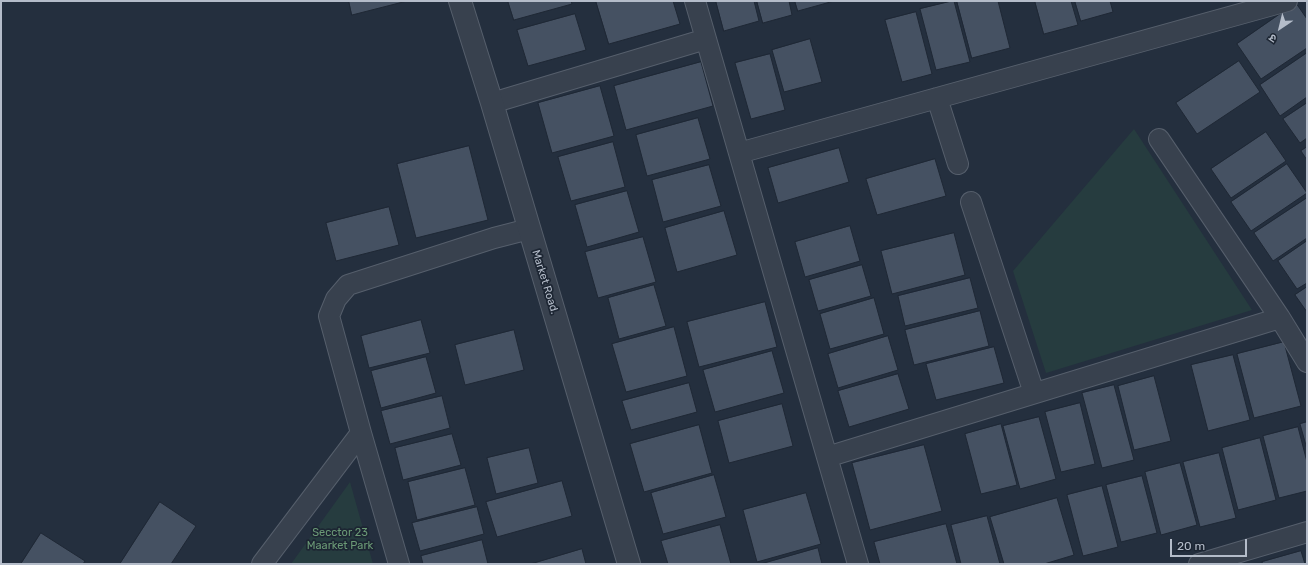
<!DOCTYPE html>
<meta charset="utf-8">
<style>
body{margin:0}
#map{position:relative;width:1308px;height:565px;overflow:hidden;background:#242f3e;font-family:Rubik,"Noto Sans Devanagari",sans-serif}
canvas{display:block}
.frame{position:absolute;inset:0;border:2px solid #b4bcc9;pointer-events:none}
.north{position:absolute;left:1260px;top:8px;width:40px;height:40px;-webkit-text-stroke:3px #1d2633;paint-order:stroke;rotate:215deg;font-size:11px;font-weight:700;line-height:16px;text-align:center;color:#b4bcc9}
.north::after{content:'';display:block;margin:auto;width:14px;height:18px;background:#b4bcc9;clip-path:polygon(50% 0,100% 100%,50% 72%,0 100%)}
.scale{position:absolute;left:1170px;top:539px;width:77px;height:18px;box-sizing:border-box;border:2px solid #b4bcc9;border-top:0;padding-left:5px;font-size:12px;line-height:14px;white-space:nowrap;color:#b4bcc9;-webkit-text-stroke:3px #1d2633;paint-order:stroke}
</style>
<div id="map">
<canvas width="1308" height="565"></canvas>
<div class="frame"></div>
<div class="north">उ</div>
<div class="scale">20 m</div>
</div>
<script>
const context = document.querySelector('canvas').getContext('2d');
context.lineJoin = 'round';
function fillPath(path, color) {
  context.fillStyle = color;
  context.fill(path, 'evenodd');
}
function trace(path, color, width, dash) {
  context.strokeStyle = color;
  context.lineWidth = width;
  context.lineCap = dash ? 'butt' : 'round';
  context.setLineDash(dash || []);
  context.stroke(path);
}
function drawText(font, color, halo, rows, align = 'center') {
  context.font = font + ' Rubik,sans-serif';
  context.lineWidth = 3.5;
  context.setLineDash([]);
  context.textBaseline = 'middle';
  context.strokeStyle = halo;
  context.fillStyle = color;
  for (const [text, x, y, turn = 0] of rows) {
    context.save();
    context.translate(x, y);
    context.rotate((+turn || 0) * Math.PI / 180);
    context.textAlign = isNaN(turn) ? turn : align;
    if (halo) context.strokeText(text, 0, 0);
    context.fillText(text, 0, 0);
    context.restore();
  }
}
const green = new Path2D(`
 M1134 129 1252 310 1046 373 1013 271Z
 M350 482 373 564H291Z`);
const building = new Path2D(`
 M349 1H407L352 15Z
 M508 1H571L572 4 514 20Z
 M596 1H673L680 24 609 44Z
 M716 1H754L759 21 724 31Z
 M757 1H789L792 15 763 23Z
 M795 1H834L798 11Z
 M952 1H954L970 62 936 70 920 9Z
 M957 1H998L1010 48 972 58Z
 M1035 1H1071L1078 25 1044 34Z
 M1075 1H1110L1113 12 1081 21Z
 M1296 3 1307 19V48L1261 79 1237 44Z
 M916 12 932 74 902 82 885 20Z
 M575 14 586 50 528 66 517 30Z
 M810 39 822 82 784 92 772 50Z
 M1307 53V97L1280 116 1260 85Z
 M770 54 785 110 751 119 735 63Z
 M1239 61 1260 92 1197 134 1176 103Z
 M701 62 713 106 626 130 614 86Z
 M600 86 614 136 552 153 538 103Z
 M1307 103V138L1300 143 1283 119Z
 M698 118 710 159 647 176 636 135Z
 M1266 132 1286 161 1231 198 1211 169Z
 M613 142 625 187 571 201 558 157Z
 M469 146 488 220 416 238 397 164Z
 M1307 147V160L1301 151Z
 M839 148 849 182 778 203 768 168Z
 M935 159 946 196 877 215 866 179Z
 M1287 164 1307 193 1251 231 1231 202Z
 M709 165 721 206 663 222 652 180Z
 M627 191 639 232 587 247 575 205Z
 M1307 198V238L1273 261 1254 233Z
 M389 207 399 245 336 261 326 223Z
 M724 211 737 255 677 272 665 228Z
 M850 226 860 261 805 277 795 242Z
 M954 233 965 275 892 294 881 251Z
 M643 237 656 282 598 298 585 252Z
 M1307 241V283L1297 289 1278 261Z
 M862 265 871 296 818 311 809 280Z
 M970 278 978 308 905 326 898 296Z
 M654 285 666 326 619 339 608 298Z
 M1307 287V312L1295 295Z
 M874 298 884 334 830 349 820 314Z
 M765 302 777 347 699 367 687 322Z
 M980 311 989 346 914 365 905 330Z
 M421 320 430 353 369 368 361 336Z
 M674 327 687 376 626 392 612 344Z
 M514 330 524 370 465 385 455 345Z
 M888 336 898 370 838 388 828 354Z
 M1284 342 1301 406 1254 418 1237 354Z
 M994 347 1004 383 936 400 926 364Z
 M772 351 784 393 715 412 703 370Z
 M1233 355 1250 420 1208 431 1191 365Z
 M426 357 436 393 381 408 371 371Z
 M898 374 909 409 849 427 838 391Z
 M1154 376 1171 441 1134 450 1118 386Z
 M689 383 697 412 631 430 622 401Z
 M1114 385 1134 460 1102 468 1082 393Z
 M442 396 450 428 390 444 381 411Z
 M1080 403 1095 464 1061 472 1045 412Z
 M782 404 793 446 729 463 718 421Z
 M1039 417 1056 479 1020 489 1003 426Z
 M1307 422V449L1300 424Z
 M1001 424 1017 485 981 494 965 434Z
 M699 425 712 473 644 492 630 444Z
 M1298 427 1307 462V491L1279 498 1263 436Z
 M452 434 461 465 403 480 395 448Z
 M1260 438 1276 500 1238 510 1222 448Z
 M924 445 942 511 870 530 852 463Z
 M529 448 538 483 496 494 487 458Z
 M1219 453 1236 518 1200 527 1183 462Z
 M1180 463 1197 525 1161 535 1145 472Z
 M465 468 475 505 417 520 408 482Z
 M714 475 726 517 663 534 651 493Z
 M1142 476 1157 533 1121 542 1106 485Z
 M562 481 572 516 497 537 486 502Z
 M1102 486 1118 547 1083 556 1067 495Z
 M806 493 821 544 757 562 743 510Z
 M1057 498 1074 555 1044 564H1004L990 517Z
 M160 502 196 526 171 564H120Z
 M477 507 484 534 420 551 412 523Z
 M987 516 1000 564H961L951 525Z
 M946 524 957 564H880L874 542Z
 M720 525 731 564H668L661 541Z
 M41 533 85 561 83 564H21Z
 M482 540 488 564H423L421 556Z
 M818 548 822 564H761Z
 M582 549 586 564H531Z
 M1301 551 1305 564H1263L1262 562Z`);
const minor = new Path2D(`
 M695 1 858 564
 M937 98 958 164
 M492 103 706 39
 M1159 139 1280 318 1307 362
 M739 153 1287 1
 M971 202 1034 393
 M827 457 1280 318
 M262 564 361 433
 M399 564 361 433 329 316 336 299 348 285 494 238 529 229
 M1199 564 1307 532`);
const tertiary = new Path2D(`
 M460 1 492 103 629 564`);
const streetNames = [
 ["Market Road.",545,282,73]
];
const parkNames = [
 ["Secctor 23",340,533],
 ["Maarket Park",340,546]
];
fillPath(green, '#263c3f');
fillPath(building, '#455162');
trace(building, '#1f2835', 1);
trace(minor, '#565f6c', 22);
trace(tertiary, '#565f6c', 24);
trace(minor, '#38414e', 20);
trace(tertiary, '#38414e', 22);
drawText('11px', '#b4bcc9', '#1d2633', streetNames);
drawText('11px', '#6b9a76', '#1d2633', parkNames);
</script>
